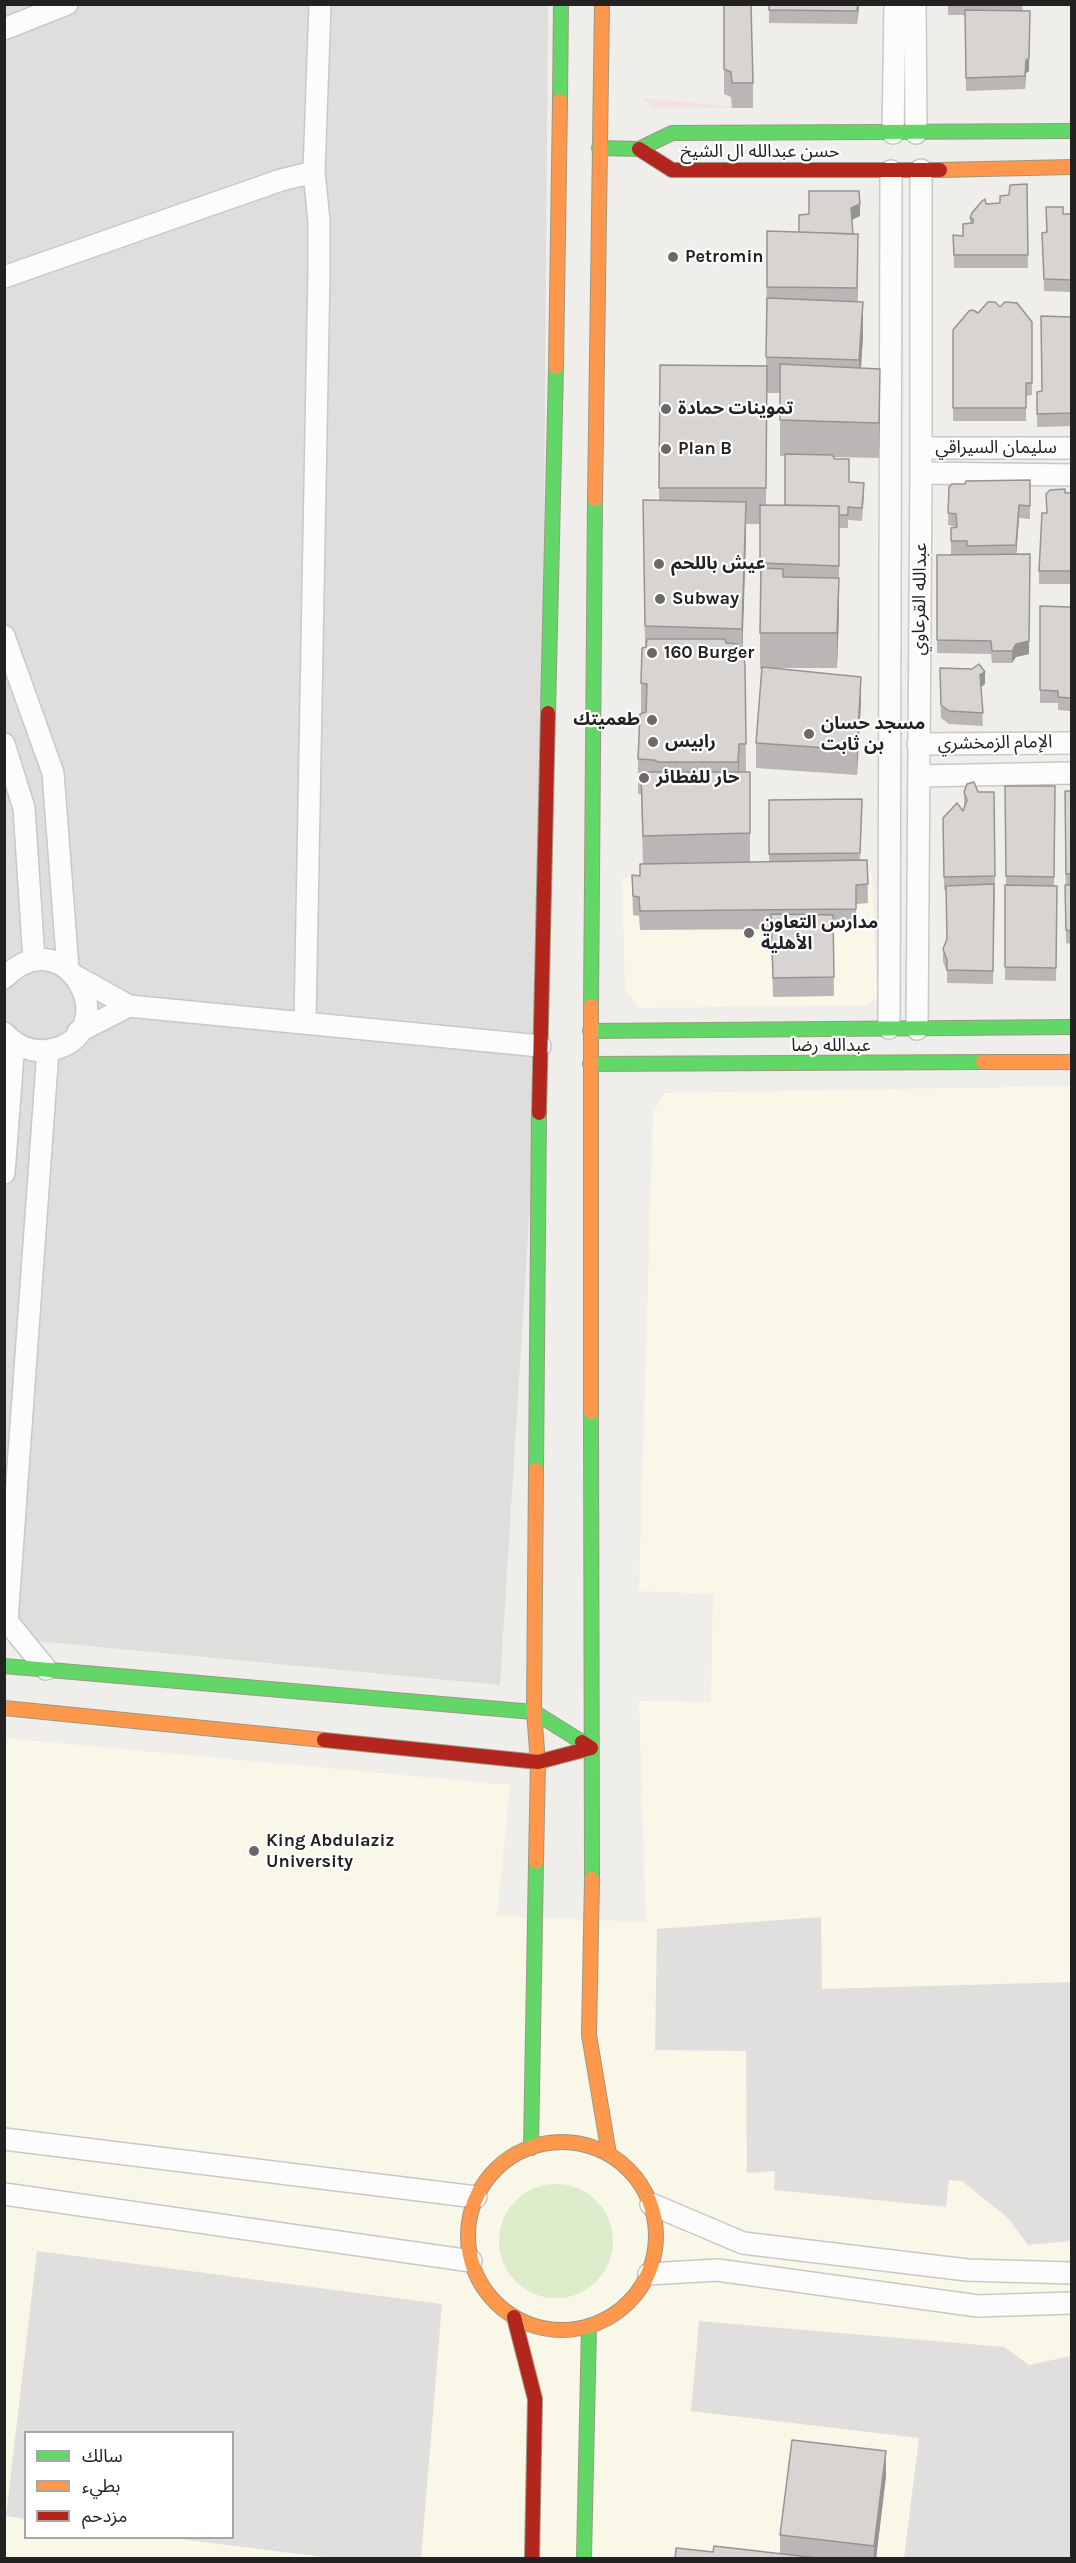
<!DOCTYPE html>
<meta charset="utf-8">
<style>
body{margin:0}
#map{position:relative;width:1076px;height:2563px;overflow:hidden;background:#f0eeeb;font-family:Karla,"Noto Sans Arabic",sans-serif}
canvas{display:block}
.frame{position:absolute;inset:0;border:6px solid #222;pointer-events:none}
.legend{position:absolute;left:24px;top:2431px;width:210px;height:108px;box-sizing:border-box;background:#fff;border:2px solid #a7a7a7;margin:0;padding:8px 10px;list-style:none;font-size:18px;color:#222}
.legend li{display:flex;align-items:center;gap:12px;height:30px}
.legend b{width:30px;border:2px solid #a7a7a7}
</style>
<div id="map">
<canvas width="1076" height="2563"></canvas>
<div class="frame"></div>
<ul class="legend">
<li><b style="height:8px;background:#63d668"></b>سالك</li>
<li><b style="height:8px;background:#ff974d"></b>بطيء</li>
<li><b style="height:8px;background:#b3261e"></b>مزدحم</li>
</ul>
</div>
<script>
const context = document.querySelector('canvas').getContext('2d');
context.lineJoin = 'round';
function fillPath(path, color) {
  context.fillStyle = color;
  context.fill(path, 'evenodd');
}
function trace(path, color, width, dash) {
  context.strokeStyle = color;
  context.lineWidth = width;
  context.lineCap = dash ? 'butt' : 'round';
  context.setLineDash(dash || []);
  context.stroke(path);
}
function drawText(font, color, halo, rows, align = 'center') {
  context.font = font + ' Karla,"Noto Sans Arabic",sans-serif';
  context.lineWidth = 4.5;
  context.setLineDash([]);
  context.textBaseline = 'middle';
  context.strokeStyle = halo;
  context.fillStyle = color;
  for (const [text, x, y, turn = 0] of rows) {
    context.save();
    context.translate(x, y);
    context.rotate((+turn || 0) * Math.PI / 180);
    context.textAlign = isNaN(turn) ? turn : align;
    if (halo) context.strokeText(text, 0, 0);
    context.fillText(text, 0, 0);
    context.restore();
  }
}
const residential = new Path2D(`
 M4 5H548L540 1046 500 1685 5 1638Z`);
const commercial = new Path2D(`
 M642 98 753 108H652Z`);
const education = new Path2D(`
 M872 874 877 997 866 1005 640 1008 625 989 622 878Z
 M1071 1086V2558H5L4 1738 510 1785 497 1916 646 1922 639 1701 711 1702 713 1594 639 1591 653 1112 665 1093ZM26 2432H232V2538H26Z`);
const grass = new Path2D(`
 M499 2241a57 57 0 1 1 114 0a57 57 0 1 1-114 0Z`);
const parking = new Path2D(`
 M821 1917 822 1989 1071 1982V2241L1028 2245 1008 2218 962 2181 949 2180 946 2207 774 2190 775 2171 747 2173 746 2051 655 2050 657 1929Z
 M37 2251 442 2304 421 2558H332L171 2538H232V2432H26L25 2519 6 2516Z
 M699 2321 1004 2347 1029 2365 1071 2356V2558H904L919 2438 691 2411Z`);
const street = new Path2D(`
 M915 4 916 133
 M4 29 67 4
 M893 133 895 4
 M314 172 320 4
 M4 277 281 180 314 172 319 221V270L305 1023
 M921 448H1072
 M921 473 1072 475
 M4 636 53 773 68 969
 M4 744 24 808 34 960
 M918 744 1072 743
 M919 776 1072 773
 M77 977 129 1006 540 1046
 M4 978C67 914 128 1035 50 1050 32 1053 16 1046 4 1033
 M889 1028 891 171
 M917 1029 921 473V170
 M78 1032 129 1006
 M4 1173 14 1042
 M7 1621 46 1669
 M4 1625 7 1621 48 1050
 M4 2139 476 2197
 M4 2194 471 2261
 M651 2204 743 2243 967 2270 1072 2273
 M649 2274 717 2270 978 2306 1072 2303`);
const fast = new Path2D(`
 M560 101 561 4
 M599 148 639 149 672 133 1072 131
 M548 713 556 367
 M591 1006 595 499
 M590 1031 1072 1027
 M590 1064 983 1062
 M591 1412 592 1879
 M536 1470 539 1113
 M4 1666 534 1712 582 1742
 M531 2148 536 1862
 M584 2558 589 2326`);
const slow = new Path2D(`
 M940 170 1072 167
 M556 367 560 101
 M595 499 602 4
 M591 1006V1412
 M983 1062H1072
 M536 1470 534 1712 538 1762 536 1862
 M4 1708 324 1740
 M592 1879 589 2035 609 2154
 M468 2236a94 94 0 1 1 188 0a94 94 0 1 1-188 0Z`);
const jam = new Path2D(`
 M639 149 672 170H940
 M539 1113 548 713
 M324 1740 538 1762 591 1748 582 1742
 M514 2317 535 2399 532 2558`);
const wall = new Path2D(`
 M724 4 753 83V108H732L731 97 724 94Z
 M769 4H859L857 24 769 23Z
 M948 4H1022L1029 71 1026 73 1025 89 966 91 965 15H948Z
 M1027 184 1028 268H954L953 235 963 236 970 223V218L986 204 1000 203Z
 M1046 207 1063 214H1071V292L1044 291 1042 233 1047 232Z
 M860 216 852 220 853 234H858V302L863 338 861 368 880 404 879 458 834 457 849 482 864 496 862 521 848 520V528H839V614L837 668H779L861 701 857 775 756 768V743L762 669H760V524H746L742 652 745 666 746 772H750V862H769V800L862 812 860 860H867L868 903 856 904V928H833L834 996 773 997 771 929 640 930 639 916 633 915 632 875 640 876 643 864 641 794H638V759L641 714V683L645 647 643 500H659L660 365 766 366 767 231 799 232ZM767 393H780V456H785V505H766Z
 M1000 307 1032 322V395L1026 396V421H953V330L978 313Z
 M1071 317V426L1037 427V392L1042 391Z
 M1030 480V519L1019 518 1016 554 1029 654 1016 657 1012 663H992L991 654 937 653V555H967V554H951V528L956 527 948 525 949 487 965 484Z
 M1065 493H1071V584H1039V571L1047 513Z
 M1040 606 1071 607V711L1058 710V703H1040Z
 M940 668 985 684 981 687 983 726 949 724 941 718Z
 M1005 786H1055L1054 886H1057L1056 981 1005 980V885H1006Z
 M1065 791H1071V944L1066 943Z
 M964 792H994L995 889 993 984 947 983V972L943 962V949L947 939 946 890H944L943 818 963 811 964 807Z
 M886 2476 876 2559H675L713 2552 780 2553V2535Z`);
const shadedWall = new Path2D(`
 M858 4H859V8L857 24Z
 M1030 11 1029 71 1026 73 1025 89V76Z
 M860 204V216L851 220V208Z
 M863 302V338L859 395V360Z
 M880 369V404L879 458V423Z
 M746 502V538L742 665V629Z
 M1019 505V518L1016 558V545Z
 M839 506V614L837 668V633L839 579Z
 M1030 554 1029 654 1016 657 1012 663V651Z
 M985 672V684L980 688V675Z
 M861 677V701L857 775V750Z
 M739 744V779L738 797V762Z
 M886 2451V2476L876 2559H874V2546Z`);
const building = new Path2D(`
 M724 4H751L753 83H732L731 72 724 69Z
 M769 4H858L857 11 769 10Z
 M965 10 1030 11 1029 58 1026 60 1025 76 966 78Z
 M1027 184 1028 255H954L953 235 963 236V224L973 223V219L970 218 972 213 982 201 985 199 986 204 1000 203V196L1009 195 1010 185Z
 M809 191H859L860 204 851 208 853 234 799 232V215L809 214Z
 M1046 207H1063V214H1071V280L1044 279 1042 233 1047 232Z
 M767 231 858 234 857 288 767 287Z
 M767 298 863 302 859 360 766 357Z
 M988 302H995L1000 307 1005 302 1017 303 1032 322V383H1026V408H953V330L969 311 973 310 978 313Z
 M1041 316 1071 317V413L1037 414V392L1042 391Z
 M780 364 880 369 879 423 780 420Z
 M660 365 767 366 766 488H659Z
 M785 454 832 455 835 459H849V482L864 483 862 508 848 507V515H839V506L785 505Z
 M1030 480V506L1019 505 1016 545 967 546V541H951V528L957 527 956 514 948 513 949 487 952 484H965L966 481Z
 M1065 489V493H1071V571H1039L1042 513H1047L1046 494 1050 490Z
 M643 500 746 502 742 629 645 626Z
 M760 505 839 506V566L760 563Z
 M1030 554 1029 641 1016 644 1012 651H992L991 641 937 640V555Z
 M761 568 783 569V577L839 578 837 633H760Z
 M1040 606 1071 607V698L1058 697V691L1040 690Z
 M647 639H725L726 643 737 644 738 652H743L745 666 746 744H739L738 762H658L654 760 638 759 640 714 646 712 647 684 641 683 642 648 646 647Z
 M979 664 985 672 980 675 983 713 949 711 941 705 940 668 972 669Z
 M762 667 861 677 857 750 756 743Z
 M641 772H750V833L643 836Z
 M974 782 978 792H994L995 876 944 877 943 818 957 803 963 811 967 800 964 792 967 784Z
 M1005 786H1055L1054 877 1006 876Z
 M1065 791H1071V874H1066Z
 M862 799 860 853 769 854V800Z
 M867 860 868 884 856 885V909L640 911 639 897 633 896 632 875 640 876V864Z
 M994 884 993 971 947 970V960L943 949 947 939 946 886Z
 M1005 885 1057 886 1056 968 1005 967Z
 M1065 885H1071V931L1066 930Z
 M771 914 833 915 834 977 773 978Z
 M792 2440 886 2451 874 2546 780 2535Z
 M714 2546 826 2559H675L676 2548 713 2552Z`);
const markers = [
 [673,257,6,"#6a6968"],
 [666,409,6,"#6a6968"],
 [666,449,6,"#6a6968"],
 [659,564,6,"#6a6968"],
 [660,599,6,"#6a6968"],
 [652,653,6,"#6a6968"],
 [652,720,6,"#6a6968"],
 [809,734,6,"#6a6968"],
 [653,742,6,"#6a6968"],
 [644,778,6,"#6a6968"],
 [749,933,6,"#6a6968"],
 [254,1851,6,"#6a6968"]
];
const streetNames = [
 ["حسن عبدالله ال الشيخ",760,152],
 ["سليمان السيراقي",996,448],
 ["عبدالله القرعاوي",920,599,-89],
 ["الإمام الزمخشري",995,743,-1],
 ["عبدالله رضا",831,1046]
];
const poiNames = [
 ["Petromin",685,257],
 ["تموينات حمادة",678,409],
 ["Plan B",678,449],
 ["عيش باللحم",671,564],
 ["Subway",672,599],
 ["160 Burger",664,653],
 ["طعميتك",640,720,"right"],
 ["مسجد حسان",821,724],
 ["بن ثابت",821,745],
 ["رابيس",665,742],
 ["حار للفطائر",656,778],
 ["مدارس التعاون",761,923],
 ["الأهلية",761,944],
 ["King Abdulaziz",266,1841],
 ["University",266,1862]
];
fillPath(residential, '#dfdedc');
fillPath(commercial, '#f1e3e1');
fillPath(education, '#f8f7e8');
fillPath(grass, '#ddeccb');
fillPath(parking, '#e0dfde');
trace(street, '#c9c8c7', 24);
trace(fast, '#999a82', 16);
trace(slow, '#999a82', 16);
trace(jam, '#999a82', 16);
trace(street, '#fdfcfc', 21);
trace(fast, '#63d668', 14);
trace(slow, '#ff974d', 14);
trace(jam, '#b3261e', 14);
fillPath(wall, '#b9b6b5');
fillPath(shadedWall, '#969493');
fillPath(building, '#d7d4d2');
trace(building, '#969493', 1.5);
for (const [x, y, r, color] of markers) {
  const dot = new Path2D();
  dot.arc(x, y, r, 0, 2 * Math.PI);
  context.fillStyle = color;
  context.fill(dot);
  trace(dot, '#fff', 2);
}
drawText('18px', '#222', '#fff', streetNames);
drawText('bold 18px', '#222', '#fff', poiNames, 'left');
</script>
